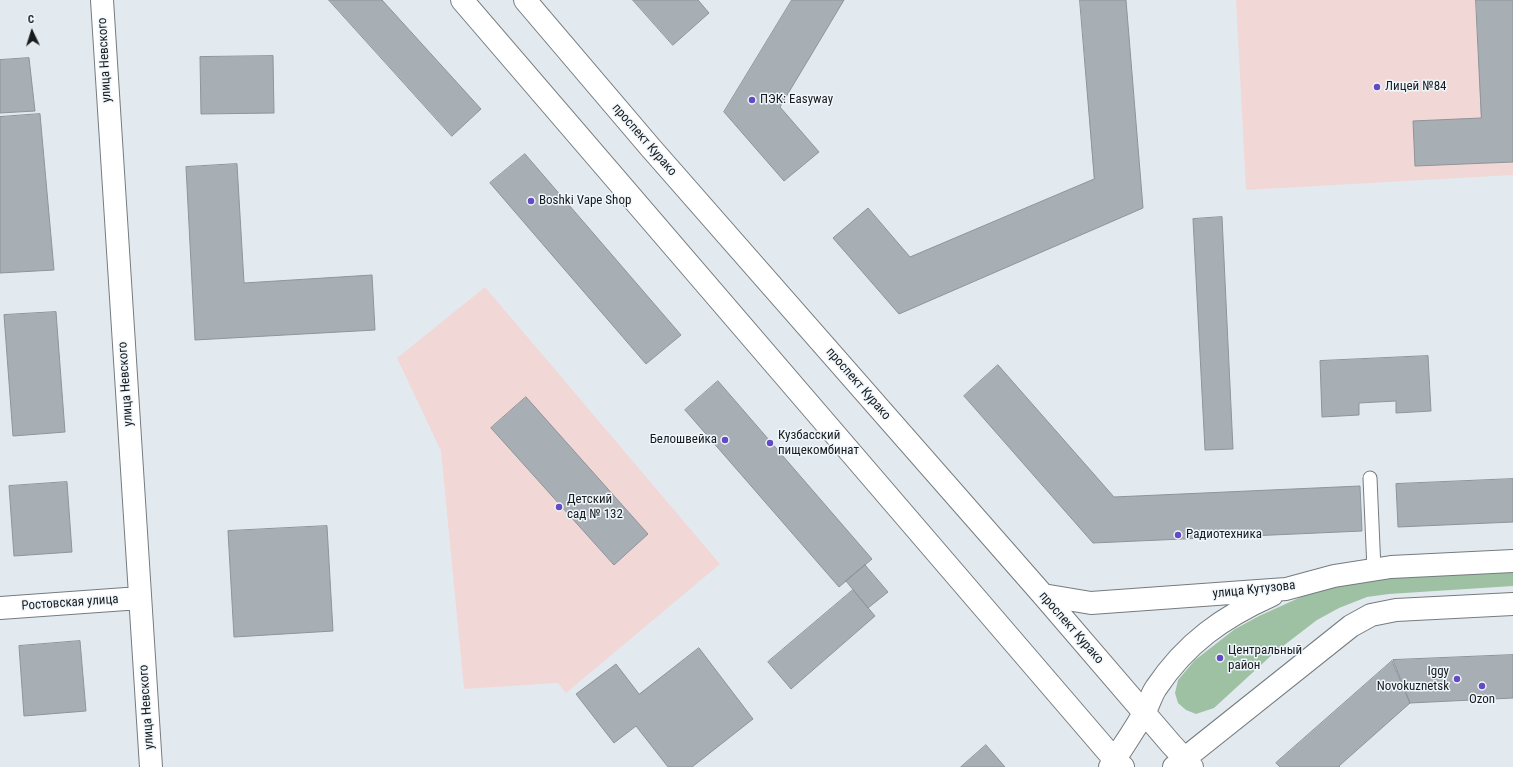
<!DOCTYPE html>
<meta charset="utf-8">
<style>
body{margin:0}
#map{position:relative;width:1513px;height:767px;overflow:hidden;background:#e3eaef;font-family:"Roboto Condensed",sans-serif}
canvas{display:block}
.north{position:absolute;left:12px;top:12px;width:40px;height:40px;-webkit-text-stroke:3px #f0f7fc;paint-order:stroke;rotate:356deg;font-size:11px;font-weight:700;line-height:16px;text-align:center;color:#181b1d}
.north::after{content:'';display:block;margin:auto;width:14px;height:18px;background:#181b1d;clip-path:polygon(50% 0,100% 100%,50% 72%,0 100%)}
</style>
<div id="map">
<canvas width="1513" height="767"></canvas>
<div class="north">С</div>
</div>
<script>
const context = document.querySelector('canvas').getContext('2d');
context.lineJoin = 'round';
function fillPath(path, color) {
  context.fillStyle = color;
  context.fill(path, 'evenodd');
}
function trace(path, color, width, dash) {
  context.strokeStyle = color;
  context.lineWidth = width;
  context.lineCap = dash ? 'butt' : 'round';
  context.setLineDash(dash || []);
  context.stroke(path);
}
function drawText(font, color, halo, rows, align = 'center') {
  context.font = font + ' "Roboto Condensed",sans-serif';
  context.lineWidth = 3;
  context.setLineDash([]);
  context.textBaseline = 'middle';
  context.strokeStyle = halo;
  context.fillStyle = color;
  for (const [text, x, y, turn = 0] of rows) {
    context.save();
    context.translate(x, y);
    context.rotate((+turn || 0) * Math.PI / 180);
    context.textAlign = isNaN(turn) ? turn : align;
    if (halo) context.strokeText(text, 0, 0);
    context.fillText(text, 0, 0);
    context.restore();
  }
}
const education = new Path2D(`
 M1236 0H1513V175L1246 190Z
 M485 287 720 564 566 693 558 683 464 689 441 451 397 358Z`);
const green = new Path2D(`
 M1513 570V586L1389 594 1367 597 1339 608 1317 620 1274 653 1214 708 1196 714 1186 710 1178 703 1175 693 1178 680 1195 660 1235 629 1259 616 1301 597 1323 589 1391 577Z`);
const building = new Path2D(`
 M329 0H382L481 109 452 136Z
 M633 0H698L709 13 673 45Z
 M792 0H844L780 107 819 152 784 181 724 112Z
 M1080 0H1126L1143 208 899 314 833 238 868 208 910 257 1094 179Z
 M1476 0H1513V162L1415 166 1413 121 1481 118Z
 M273 56 274 113 201 114 200 57Z
 M29 58 35 111 0 113V60Z
 M40 114 54 270 0 273V117Z
 M525 154 681 335 646 364 490 183Z
 M237 164 244 283 372 275 375 330 195 340 186 167Z
 M1222 217 1233 449 1205 450 1193 219Z
 M56 312 65 432 13 436 4 315Z
 M1428 356 1431 411 1396 413V401L1359 403V415L1322 417 1320 361Z
 M998 365 1114 497 1360 486 1362 531 1093 543 964 396Z
 M718 381 872 559 839 587 685 410Z
 M526 397 648 534 614 565 491 428Z
 M1513 479V522L1398 527 1396 484Z
 M67 482 72 552 14 556 9 486Z
 M327 526 333 631 234 637 228 531Z
 M865 565 888 592 868 608 846 581Z
 M853 590 875 616 791 689 768 662Z
 M80 641 86 711 24 716 19 646Z
 M699 648 753 719 692 767H668L636 726 614 743 576 694 616 664 639 694Z
 M1513 655V698L1410 703 1393 660Z
 M1392 661 1410 703 1339 766 1340 767H1280L1276 763Z
 M986 745 1005 767H961Z`);
const service = new Path2D(`
 M1370 478 1374 570`);
const minor = new Path2D(`
 M102 0 151 767
 M0 608 140 598`);
const secondary = new Path2D(`
 M462 0 1114 759 1123 767
 M525 0 650 147 1043 595 1171 744 1192 767
 M1043 595 1091 603 1286 589 1334 576 1391 567 1513 561
 M1110 767C1121 749 1134 731 1144 713 1149 705 1151 695 1156 688 1186 643 1223 617 1272 595
 M1174 767 1351 626 1371 615 1396 610 1513 604`);
const markers = [
 [1377,87,4,"#634bc4"],
 [752,100,4,"#634bc4"],
 [531,201,4,"#634bc4"],
 [725,440,4,"#634bc4"],
 [770,443,4,"#634bc4"],
 [559,507,4,"#634bc4"],
 [1178,535,4,"#634bc4"],
 [1220,658,4,"#634bc4"],
 [1457,679,4,"#634bc4"],
 [1482,686,4,"#634bc4"]
];
const streetNames = [
 ["улица Невского",105,60,-93],
 ["проспект Курако",644,140,49],
 ["улица Невского",126,384,-94],
 ["проспект Курако",858,384,49],
 ["улица Кутузова",1254,590,-6],
 ["Ростовская улица",70,603,-4],
 ["проспект Курако",1071,628,49],
 ["улица Невского",147,707,-94]
];
const poiNames = [
 ["Лицей №84",1385,87],
 ["ПЭК: Easyway",760,100],
 ["Boshki Vape Shop",539,201],
 ["Кузбасский",778,436],
 ["пищекомбинат",778,451],
 ["Белошвейка",717,440,"right"],
 ["Детский",567,500],
 ["сад № 132",567,515],
 ["Радиотехника",1186,535],
 ["Центральный",1228,651],
 ["район",1228,666],
 ["Iggy",1449,672,"right"],
 ["Novokuznetsk",1449,687,"right"],
 ["Ozon",1482,700,"center"]
];
fillPath(education, '#f2d7d7');
fillPath(green, '#9ec1a3');
fillPath(building, '#a8afb4');
trace(building, '#8e9499', 1);
trace(service, '#757b7f', 15);
trace(minor, '#757b7f', 24);
trace(secondary, '#757b7f', 24);
trace(service, '#fff', 13);
trace(minor, '#fff', 22);
trace(secondary, '#fff', 22);
for (const [x, y, r, color] of markers) {
  const dot = new Path2D();
  dot.arc(x, y, r, 0, 2 * Math.PI);
  context.fillStyle = color;
  context.fill(dot);
  trace(dot, '#f0f7fc', 1.5);
}
drawText('13px', '#181b1d', '#f0f7fc', streetNames);
drawText('13px', '#181b1d', '#f0f7fc', poiNames, 'left');
</script>
